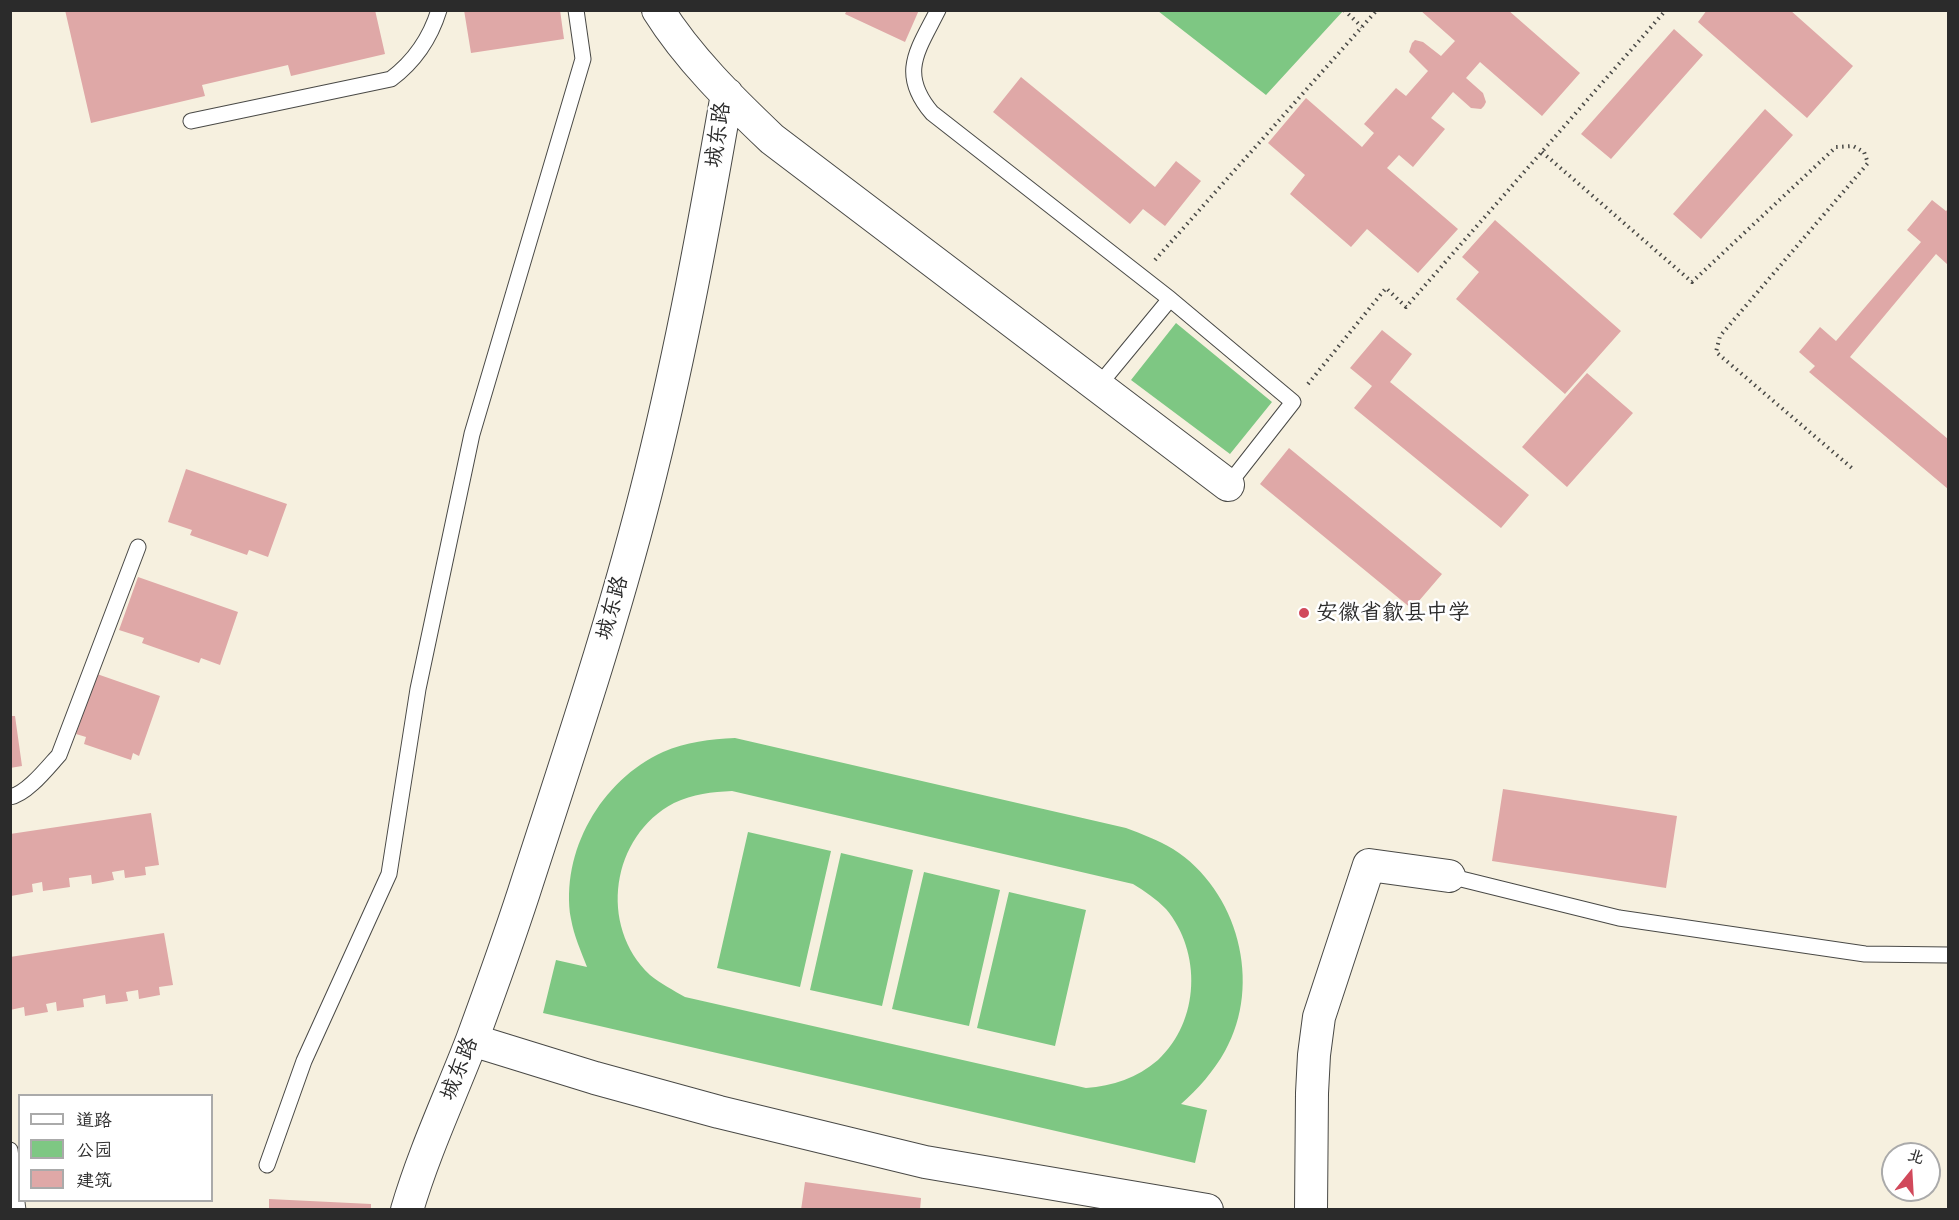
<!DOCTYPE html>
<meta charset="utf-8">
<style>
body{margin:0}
#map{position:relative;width:1959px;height:1220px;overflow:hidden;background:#f6f0df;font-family:Itim,"LXGW WenKai TC",sans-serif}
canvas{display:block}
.frame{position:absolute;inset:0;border:12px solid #2b2b2b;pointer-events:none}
.legend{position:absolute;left:18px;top:1094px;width:195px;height:108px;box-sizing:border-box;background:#fff;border:2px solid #aaa;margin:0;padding:8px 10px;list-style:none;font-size:18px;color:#2b2b2b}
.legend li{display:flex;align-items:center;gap:12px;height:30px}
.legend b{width:30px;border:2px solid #aaa}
.north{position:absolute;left:1881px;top:1142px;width:60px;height:60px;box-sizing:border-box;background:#fff;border:2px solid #aaa;border-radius:50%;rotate:18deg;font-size:16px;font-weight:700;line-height:24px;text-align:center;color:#2b2b2b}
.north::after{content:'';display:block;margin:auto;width:21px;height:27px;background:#d1495b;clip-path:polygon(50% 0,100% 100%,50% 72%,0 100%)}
</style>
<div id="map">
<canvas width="1959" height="1220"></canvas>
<div class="frame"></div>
<ul class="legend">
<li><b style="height:8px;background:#fff"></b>道路</li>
<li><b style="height:16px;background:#7ec783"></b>公园</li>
<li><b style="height:16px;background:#dfa8a7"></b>建筑</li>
</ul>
<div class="north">北</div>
</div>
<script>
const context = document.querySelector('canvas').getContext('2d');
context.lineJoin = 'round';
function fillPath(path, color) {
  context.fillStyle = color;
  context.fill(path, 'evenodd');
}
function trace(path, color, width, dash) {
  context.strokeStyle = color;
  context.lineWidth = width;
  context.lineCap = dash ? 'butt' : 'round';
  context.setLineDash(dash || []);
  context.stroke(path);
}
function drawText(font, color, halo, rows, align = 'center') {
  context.font = font + ' Itim,"LXGW WenKai TC",sans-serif';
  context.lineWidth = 5;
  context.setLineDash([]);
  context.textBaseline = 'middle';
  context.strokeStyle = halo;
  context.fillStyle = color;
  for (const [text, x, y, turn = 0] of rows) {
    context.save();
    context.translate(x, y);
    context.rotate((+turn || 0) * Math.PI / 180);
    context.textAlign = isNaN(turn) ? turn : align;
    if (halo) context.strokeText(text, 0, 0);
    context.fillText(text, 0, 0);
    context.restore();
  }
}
const green = new Path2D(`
 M1158 11H1343L1266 95Z
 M1176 323 1272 402 1230 454 1131 380Z
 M735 738 1126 828C1142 834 1158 840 1173 849 1238 890 1263 984 1225 1051 1214 1071 1198 1089 1181 1104L1207 1110 1195 1163 543 1013 556 960 587 967C581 951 574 936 571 919 560 852 601 780 663 752 686 742 710 739 735 738ZM732 791 1133 884C1145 891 1156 899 1166 909 1202 952 1200 1021 1158 1060 1137 1078 1113 1086 1086 1088L685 997C673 990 661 984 650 975 598 926 611 836 674 803 693 794 712 792 732 791Z
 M748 832 831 851 800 987 717 968Z
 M841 853 913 870 882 1006 810 990Z
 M924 872 1000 890 969 1026 892 1009Z
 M1009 892 1086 910 1055 1046 977 1028Z`);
const building = new Path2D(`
 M65 10H375L385 54 291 76 288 65 202 85 205 96 91 123Z
 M464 10H560L564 39 471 53Z
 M847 10H919L905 42 845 14Z
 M1420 10H1508L1580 73 1542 116 1480 62 1466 78 1483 93 1486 102 1484 106 1481 109 1471 108 1453 92 1431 118 1445 129 1413 167 1399 155 1387 168 1458 229 1418 273 1367 229 1351 247 1290 194 1305 175 1268 143 1306 98 1362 147 1374 133 1364 124 1396 88 1406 96 1428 71 1409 52 1412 43 1415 40 1423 42 1441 56 1455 41Z
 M1707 10H1790L1853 66 1807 118 1698 22Z
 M1674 29 1703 55 1611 159 1581 134Z
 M1021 77 1155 187 1176 161 1201 181 1165 226 1143 209 1130 224 993 112Z
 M1765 109 1793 135 1701 239 1673 214Z
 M1932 200 1946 211 1948 209V265L1936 254 1850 357 1948 439V489L1809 372 1815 366 1799 352 1820 327 1836 341 1921 242 1907 230Z
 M1495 220 1621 331 1565 394 1456 299 1479 272 1462 257Z
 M1382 330 1412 354 1390 382 1529 495 1501 528 1354 408 1372 386 1350 368Z
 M1587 373 1633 413 1567 487 1522 447Z
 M1289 448 1442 574 1412 609 1260 484Z
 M186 469 287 504 268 557 249 550 247 555 190 535 192 530 168 522Z
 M138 577 238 612 220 665 201 658 199 663 142 643 144 638 119 630Z
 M97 674 160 696 139 756 133 753 131 760 84 744 86 737 76 734Z
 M10 716H15L22 766 10 768Z
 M1503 789 1677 816 1666 888 1492 861Z
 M151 813 159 865 145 867 146 875 125 878 124 870 112 872 114 880 92 884 91 875 69 878 70 887 43 891 42 882 32 884 33 892 11 896 10 834Z
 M164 933 173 985 159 987 160 995 139 999 138 990 126 992 128 1001 106 1004 105 995 83 999 84 1007 57 1011 56 1002 46 1004 48 1012 25 1016 24 1007 10 1010V957Z
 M805 1182 921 1198 920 1210H801Z
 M269 1199 371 1204V1210H269Z`);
const path = new Path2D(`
 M1344 10 1362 27
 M1542 152 1692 282 1836 147 1853 146 1864 152 1868 163 1720 336 1716 352 1853 469
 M1155 260 1377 10
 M1308 384 1386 288 1406 307 1666 10`);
const lane = new Path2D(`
 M938 10C918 50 898 73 932 113L1170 299 1293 402 1228 485
 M191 121 391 79C415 61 430 39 439 10
 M1099 385 1170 299
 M10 797C27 794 48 767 59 755L138 547
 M1449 876 1619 918 1865 954 1948 955
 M10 1150 18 1210
 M267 1165 304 1061 389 874 418 689 472 434 583 59 576 10`);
const street = new Path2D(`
 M658 10C688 58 731 100 772 139L1228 485
 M472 1040 595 1078 719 1112 925 1162 1207 1210
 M407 1210C424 1152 450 1097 472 1040 490 991 508 941 524 892 569 753 616 614 651 472 682 347 705 221 727 94
 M1311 1210 1312 1093 1314 1055 1319 1017 1369 865 1449 876`);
const markers = [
 [1304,613,6,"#d1495b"]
];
const streetNames = [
 ["城东路",719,135,-82],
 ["城东路",613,608,-74],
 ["城东路",460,1069,-68]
];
const poiNames = [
 ["安徽省歙县中学",1316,613]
];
fillPath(green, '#7ec783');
fillPath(building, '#dfa8a7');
trace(lane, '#494946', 17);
trace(street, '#494946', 34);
trace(path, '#494946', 4, [1.5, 4.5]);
trace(lane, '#fff', 15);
trace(street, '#fff', 32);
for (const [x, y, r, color] of markers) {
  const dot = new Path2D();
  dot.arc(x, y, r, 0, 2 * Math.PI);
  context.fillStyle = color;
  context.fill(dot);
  trace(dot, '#fff', 2);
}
drawText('22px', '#2b2b2b', '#fff', streetNames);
drawText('22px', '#2b2b2b', '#fff', poiNames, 'left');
</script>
